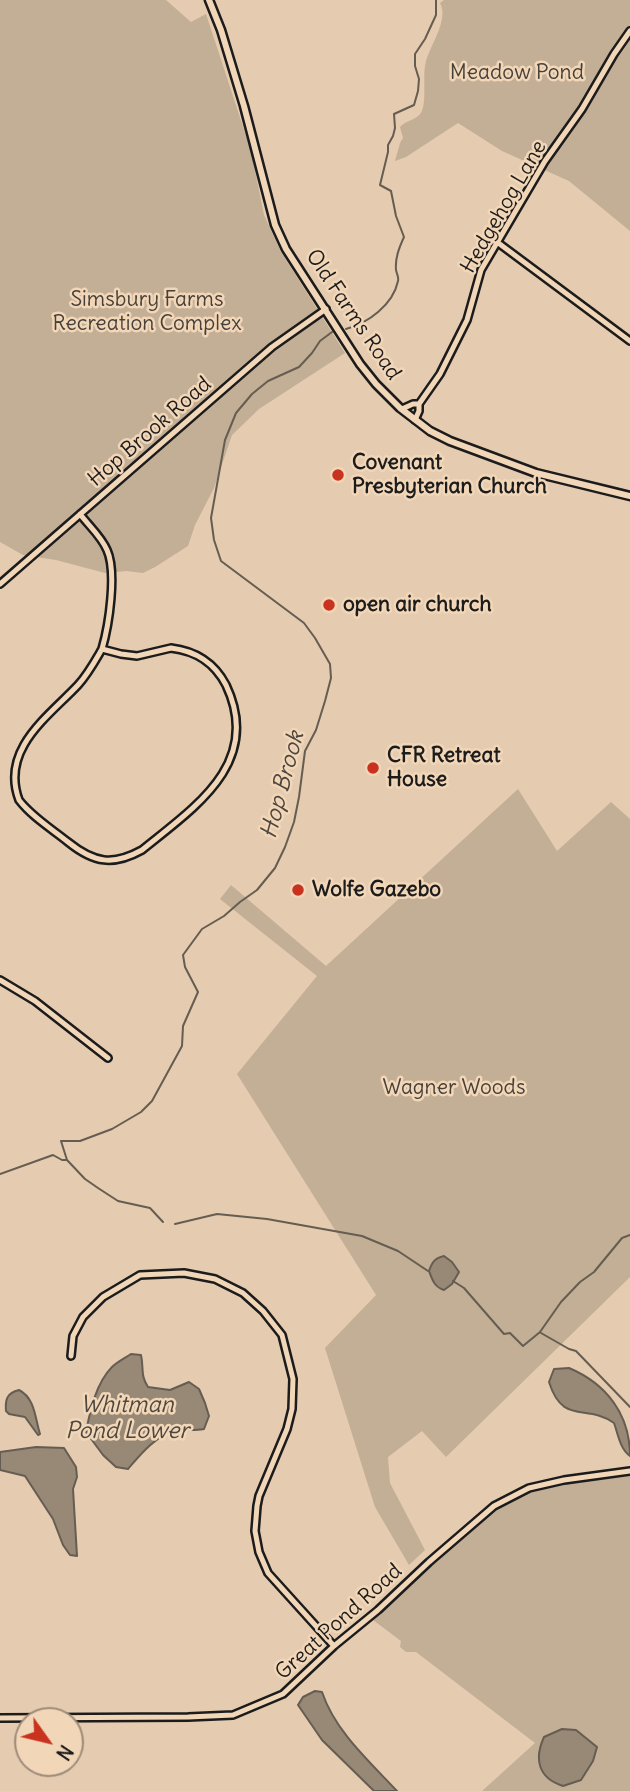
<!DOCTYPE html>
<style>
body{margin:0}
#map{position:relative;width:630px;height:1791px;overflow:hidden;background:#e5cbaf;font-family:Delius,sans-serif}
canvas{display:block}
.north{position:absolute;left:14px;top:1707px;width:70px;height:70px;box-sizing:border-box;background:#f2d6b8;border:2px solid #9c8c7a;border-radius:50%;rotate:124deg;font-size:19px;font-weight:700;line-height:28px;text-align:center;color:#1c1c1c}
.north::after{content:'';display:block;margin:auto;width:24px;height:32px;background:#c8321e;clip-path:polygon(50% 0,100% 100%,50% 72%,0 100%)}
</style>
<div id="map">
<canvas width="630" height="1791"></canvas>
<div class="north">N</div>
</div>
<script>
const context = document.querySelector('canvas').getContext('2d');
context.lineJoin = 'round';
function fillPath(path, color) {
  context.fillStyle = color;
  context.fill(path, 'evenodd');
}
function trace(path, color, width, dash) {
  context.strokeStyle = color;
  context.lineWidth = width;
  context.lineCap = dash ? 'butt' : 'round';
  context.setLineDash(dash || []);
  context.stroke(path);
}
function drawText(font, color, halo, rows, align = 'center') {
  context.font = font + ' Delius,sans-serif';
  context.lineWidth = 5;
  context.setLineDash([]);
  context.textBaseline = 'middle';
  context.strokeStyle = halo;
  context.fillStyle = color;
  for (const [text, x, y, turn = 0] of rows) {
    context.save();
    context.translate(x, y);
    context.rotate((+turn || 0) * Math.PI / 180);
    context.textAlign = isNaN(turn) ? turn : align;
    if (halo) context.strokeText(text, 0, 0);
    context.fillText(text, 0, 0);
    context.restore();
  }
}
const green = new Path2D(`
 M0 0H166L191 22 206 14 251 151 264 215 281 252 345 353 259 409 232 435 214 488 195 525 188 546 155 567 143 573 126 571 105 573 56 560 23 555 0 542Z
 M444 0H630V231L569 181 502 151 458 123 406 157 395 161 400 143 403 138 400 127C406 120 418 120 422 111 427 98 422 76 426 61 431 44 449 19 440 3Z
 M518 789 557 851 611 802 630 819V1277L446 1457 422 1431 388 1457 390 1483 425 1550 409 1565 375 1507 325 1348 376 1295 237 1074 317 976 220 899 231 885 326 966Z
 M630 1471V1791H482L535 1743 416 1652H406L400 1647 401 1641 369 1617 494 1506 529 1488Z`);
const water = new Path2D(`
 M444 1256 452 1262 459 1272 452 1284 444 1290C434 1287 432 1279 429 1271 432 1262 435 1258 444 1256Z
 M131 1354 141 1355C144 1368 140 1375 148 1387L170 1390 189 1382 199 1389 205 1403 209 1416 204 1429C194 1431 185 1429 176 1431 158 1433 139 1456 128 1469L116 1467 103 1455 86 1432C90 1411 96 1383 112 1367 117 1362 125 1358 131 1354Z
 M569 1368C607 1384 630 1415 630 1456 620 1449 618 1434 614 1423 586 1403 563 1426 549 1382L554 1369Z
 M19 1390C35 1398 35 1418 40 1434L38 1435 25 1417 9 1414 6 1411C5 1399 7 1393 19 1390Z
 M36 1447 64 1448 76 1467 77 1477 73 1489 77 1556 70 1555 63 1545 53 1519 25 1476 0 1470V1452Z
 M315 1691 322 1692C335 1731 369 1761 397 1791H374L322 1740 298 1705 303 1697Z
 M562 1729 576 1730 597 1747 593 1761 581 1780 563 1786C538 1778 534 1759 544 1737Z`);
const stream = new Path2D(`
 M346 329C368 323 393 305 398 281 399 277 397 275 396 270 395 258 399 248 404 237L396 216 391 191 380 185 388 152V145L393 136 395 128 394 114 414 105 418 91 419 79 415 66V54L425 39 436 15V0
 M67 1160 85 1179 98 1188 118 1201 150 1208 163 1222
 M0 1174 53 1155 62 1160H67L61 1141H80L112 1129 141 1112 152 1101 182 1046 183 1026 198 992 185 967 183 955 202 929 224 916 240 902 257 890 275 868 285 847 294 822 299 797 305 751 316 730 325 701 331 678 330 664 315 638 304 623 221 561 214 540 211 518 225 440 236 413 252 394 268 381 299 367 312 353 320 341 332 332
 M175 1224 217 1214 267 1219 362 1236 398 1251 428 1271
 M453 1281 464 1288 504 1334 510 1333 523 1346 540 1332 561 1302 580 1282 594 1272 622 1238 630 1235
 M541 1333 569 1349 576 1351 630 1407`);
const minor = new Path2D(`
 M497 242 630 341
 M402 409 413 404H419
 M415 420 419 411V404L440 374 467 320 481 270 545 161 582 109 614 54 630 31
 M80 514C89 526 101 536 107 550 117 572 109 625 102 649
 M0 584 272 347 326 309
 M171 648C196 651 214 662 226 685 263 763 195 807 142 850 113 866 94 863 68 842 52 829 32 817 19 800 0 749 49 716 78 685 88 674 95 661 102 649L121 654 137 656Z
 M0 980 35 1001 108 1058
 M71 1356 73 1336 83 1317 103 1297 140 1275 184 1273 215 1279 243 1293 263 1311 282 1335 293 1379 292 1409 287 1429 259 1496 257 1506 255 1531 259 1552 268 1573 334 1646
 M0 1718 188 1717 233 1715 283 1694 334 1646 378 1610 429 1562 494 1506 529 1488 564 1480 630 1471`);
const tertiary = new Path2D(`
 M209 0 221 30 244 106 275 225 286 249 360 364 376 384 400 408 430 431 450 441 536 473 630 496`);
const markers = [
 [338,475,7,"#c8321e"],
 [329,605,7,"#c8321e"],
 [373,768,7,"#c8321e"],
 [298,890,7,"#c8321e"]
];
const parkNames = [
 ["Meadow Pond",517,73],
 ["Simsbury Farms",147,300],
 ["Recreation Complex",147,324],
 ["Wagner Woods",454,1088]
];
const streetNames = [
 ["Hedgehog Lane",504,207,-60],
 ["Old Farms Road",353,315,56],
 ["Hop Brook Road",150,432,-41],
 ["Great Pond Road",339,1622,-42]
];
const poiNames = [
 ["Covenant",352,463],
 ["Presbyterian Church",352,487],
 ["open air church",343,605],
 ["CFR Retreat",387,756],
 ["House",387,780],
 ["Wolfe Gazebo",312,890]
];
const waterNames = [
 ["Hop Brook",283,785,-75],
 ["Whitman",127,1405],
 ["Pond Lower",127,1431]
];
fillPath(green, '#c3ae96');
fillPath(water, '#988876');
trace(water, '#665d52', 2);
trace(stream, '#665d52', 2);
trace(minor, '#1c1c1c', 10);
trace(tertiary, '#1c1c1c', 11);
trace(minor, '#f2d6b8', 5);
trace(tertiary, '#f2d6b8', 6);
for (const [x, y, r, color] of markers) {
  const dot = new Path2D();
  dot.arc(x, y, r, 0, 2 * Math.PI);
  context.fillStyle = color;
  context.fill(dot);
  trace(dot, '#f2d6b8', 2.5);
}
drawText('21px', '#46403a', '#f2d6b8', parkNames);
drawText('21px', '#1c1c1c', '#f2d6b8', streetNames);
drawText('bold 21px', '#1c1c1c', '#f2d6b8', poiNames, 'left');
drawText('italic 23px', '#4e4740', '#f2d6b8', waterNames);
</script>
